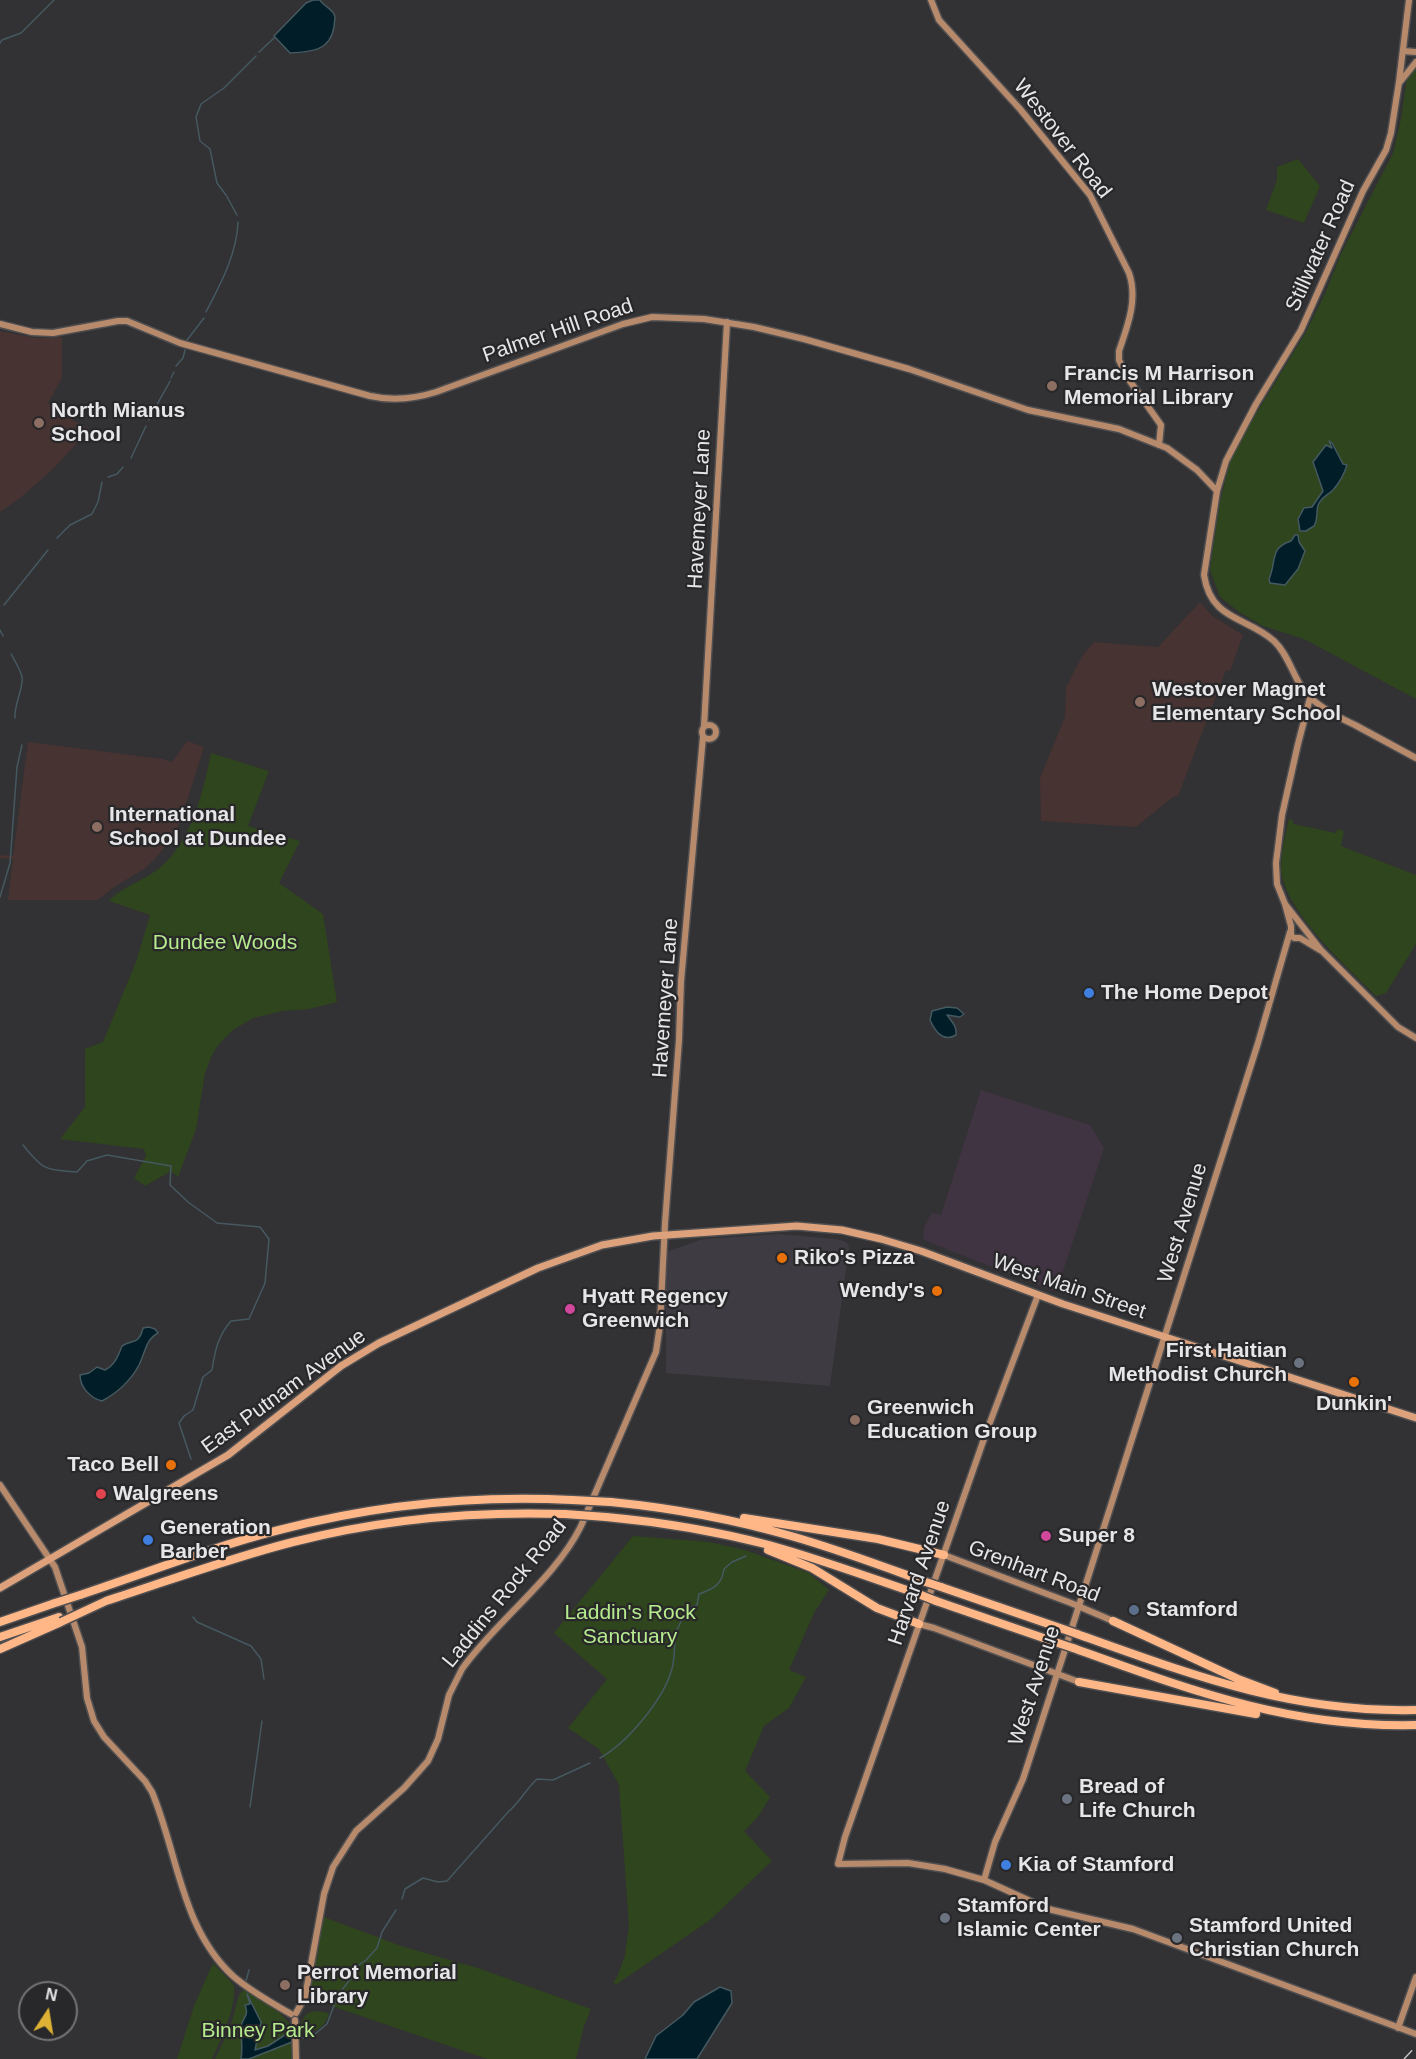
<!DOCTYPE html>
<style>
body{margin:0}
#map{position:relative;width:1416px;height:2059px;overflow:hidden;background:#323133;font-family:Helvetica,sans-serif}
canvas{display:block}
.north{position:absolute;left:18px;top:1981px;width:60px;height:60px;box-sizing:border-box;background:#282729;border:2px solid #747375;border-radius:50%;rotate:12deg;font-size:16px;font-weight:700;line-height:24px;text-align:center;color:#e6e5e7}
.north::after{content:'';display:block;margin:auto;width:21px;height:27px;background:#ddb133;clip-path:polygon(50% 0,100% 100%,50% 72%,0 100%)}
</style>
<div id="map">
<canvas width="1416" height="2059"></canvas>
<div class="north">N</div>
</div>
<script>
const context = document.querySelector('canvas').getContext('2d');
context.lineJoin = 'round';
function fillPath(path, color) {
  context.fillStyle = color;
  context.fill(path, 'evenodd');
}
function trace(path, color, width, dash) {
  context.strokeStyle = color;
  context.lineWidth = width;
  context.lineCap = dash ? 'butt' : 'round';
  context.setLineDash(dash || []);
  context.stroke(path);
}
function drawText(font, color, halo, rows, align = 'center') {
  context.font = font + ' Helvetica,sans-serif';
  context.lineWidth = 4.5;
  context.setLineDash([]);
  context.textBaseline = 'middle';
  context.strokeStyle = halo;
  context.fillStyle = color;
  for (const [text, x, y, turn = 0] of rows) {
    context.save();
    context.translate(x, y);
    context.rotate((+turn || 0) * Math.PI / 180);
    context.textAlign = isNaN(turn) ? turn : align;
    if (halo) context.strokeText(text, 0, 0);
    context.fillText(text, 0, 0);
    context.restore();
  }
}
const built = new Path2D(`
 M779 1234 835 1239 844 1241 848 1244 849 1248 830 1386 666 1373V1252L703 1239Z`);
const industrial = new Path2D(`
 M981 1090 1090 1125 1104 1148 1056 1292 931 1243 924 1240 923 1237 925 1225 932 1213 941 1215Z`);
const education = new Path2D(`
 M0 331 36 338 62 337V378L48 403 67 417 90 429 53 469 20 498 0 512Z
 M1200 602 1211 615 1243 635 1230 671 1226 670 1178 796 1173 797 1136 827 1041 821 1040 778 1065 717 1066 687 1083 655 1094 642 1158 647Z
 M187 741 204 747 181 820 174 835 155 859 144 869 114 887 98 900H8L13 859 0 858V855L13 856 28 742 162 759 172 762Z`);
const green = new Path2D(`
 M1416 69V699L1304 639 1263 626 1239 612 1220 597 1210 570 1219 506 1232 453 1306 332 1324 296 1341 254 1393 153 1401 119 1407 77Z
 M1298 159 1320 186 1304 223 1266 210 1277 180V167Z
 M211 753 269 771 248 826 300 841 279 883 323 914 337 1002 309 1009 283 1011 253 1018 233 1030 219 1044 212 1055 205 1073 196 1129 178 1177 171 1171 145 1186 134 1178 146 1156 144 1149 60 1139 85 1107V1049L103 1042 136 962 150 915 109 901C124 885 147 880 163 865 193 837 203 791 211 753Z
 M1289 819 1293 820V824L1336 833 1337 829 1344 831 1341 846 1416 875V944L1386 993 1376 996C1348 969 1283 909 1281 869 1281 853 1285 835 1289 819Z
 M633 1536 709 1542 745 1550 809 1573 829 1590 814 1613 789 1670 806 1677 789 1708 764 1726 745 1771 770 1797 758 1817 744 1831 772 1861 710 1920 617 1984 613 1983 618 1975 625 1955 629 1926 619 1785 599 1749 568 1728 607 1679 554 1633Z
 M321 1916 401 1946 481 1969 591 2009 584 2026 576 2059H487L314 2000 309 1992Z
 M213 1963 234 1985C236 2010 222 2037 212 2059H177L194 2006Z
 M243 1990 248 1991 279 2012 290 2024 292 2059H215L230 2028 239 1995Z
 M316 2011 329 2013C325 2028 316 2033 301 2032 302 2020 302 2013 316 2011Z`);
const water = new Path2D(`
 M313 0H320C324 7 334 9 335 17 335 18 334 26 334 27 330 51 311 52 290 53L274 36 306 3Z
 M1329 441 1332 443 1343 464 1347 465C1344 475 1340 482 1333 490 1328 495 1323 496 1319 503 1315 510 1319 518 1314 526L1306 531H1300L1298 519 1304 508 1312 507 1323 491 1313 462 1326 445 1332 448Z
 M1295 535H1298L1299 542 1305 551 1298 569 1285 585 1270 583 1269 579C1277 561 1269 548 1291 541Z
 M947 1007 957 1008 964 1014 960 1017 947 1015C952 1022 957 1026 956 1035 943 1043 935 1031 930 1020L932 1011Z
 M149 1327 155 1329 158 1333C146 1339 145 1353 139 1365 131 1380 117 1393 102 1401 90 1398 80 1387 80 1375L89 1373 97 1367 105 1370C115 1365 118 1356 122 1346 133 1339 139 1345 143 1328Z
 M720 1987 731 1991 732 2003 697 2059H645L656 2036 683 2015 694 2002Z
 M247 1994 261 2022 255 2050 268 2046 288 2033 291 2034 292 2042 249 2059H241C243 2048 241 2039 241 2028 241 2018 250 2017 245 2005L250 2004Z`);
const stream = new Path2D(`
 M0 43 2 40 21 33 54 0
 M259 52 274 38
 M237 215 226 195 217 183 210 149 200 141 196 117 201 104 224 88 256 56
 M206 312C220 285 237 254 238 222
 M187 340 204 318
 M176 366 183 358 185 350
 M171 378 174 372
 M149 420V413L154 412C158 400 165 392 170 381
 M131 458 146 426
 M108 477 117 474 123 467
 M57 538 70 525 92 514 98 502 102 482
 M4 605 48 550
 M0 630 3 636
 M11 654C15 661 20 669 22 677 24 687 14 704 15 718
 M0 897 10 863 17 767 22 745
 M23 1145C44 1171 44 1169 77 1172L87 1161 107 1155 171 1166 170 1185 188 1202 217 1223 260 1227 269 1239 265 1283 249 1319 231 1321C218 1336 215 1350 212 1370L203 1377 193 1410 184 1416 179 1423 191 1459
 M193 1617 197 1622 251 1646 261 1659 264 1679
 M600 1758C627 1743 662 1701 671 1672 676 1659 673 1643 677 1630 680 1623 684 1616 687 1609L697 1605 699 1594C713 1589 722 1585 724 1569L732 1562 746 1556
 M250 1807 262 1721
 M402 1899 405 1889 423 1878 438 1882 447 1881 509 1811C520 1802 526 1789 537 1779L553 1780 590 1763
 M246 1981 249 1970
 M298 2038H305L315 2034 327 2024 338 1995 352 1977 356 1967 366 1960 377 1948 382 1932 396 1910`);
const secondary = new Path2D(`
 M931 0 939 20 1020 109 1090 195 1129 273C1138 299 1128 325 1119 351V360L1127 377 1161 425 1159 445
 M1409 0 1399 82 1391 133 1386 150 1363 191 1301 330 1256 404 1226 461 1217 491 1204 575C1211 621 1246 616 1274 641 1291 657 1294 684 1312 699 1324 710 1340 718 1355 725 1375 736 1396 747 1416 758
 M1403 51 1416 52
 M1400 82 1416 62
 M0 324 32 332 53 333 118 321H127L180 343 370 396C393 401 414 399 436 392L623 324 652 317 704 319 754 327 804 339 909 369 1028 410 1119 429 1167 448 1197 470 1217 491
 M1310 698 1298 744 1282 815 1276 863 1277 884 1285 904 1321 950 1398 1027 1416 1038
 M702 732a7 7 0 1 1 14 0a7 7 0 1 1-14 0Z
 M704 726 727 322
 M1285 904 1291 926V935L1294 938H1300L1320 950
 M1038 1295 986 1433 845 1837 838 1864 908 1863 945 1869 984 1880 1048 1909 1133 1929 1416 2034
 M0 1485 55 1567 82 1647 87 1698 94 1721 104 1737 145 1781 152 1792C178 1854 181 1928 233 1976 250 1991 272 2003 291 2014
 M944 1555 1071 1603 1113 1621
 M919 1624 934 1628 1079 1682
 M984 1880 995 1842 1023 1779 1062 1659 1258 1043 1290 932
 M296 2013 305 1997 324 1894 333 1867 356 1831 404 1788 428 1761 438 1739 449 1695 462 1669C497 1620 555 1579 581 1526L656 1352 660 1325 665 1223 679 1040 681 981 703 737
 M295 2020 296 2059
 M1398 2028 1416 1977`);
const primary = new Path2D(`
 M0 1588 228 1455 341 1366 379 1343 538 1268 602 1245 653 1236 797 1226 842 1230 881 1239 921 1251 1063 1304 1416 1418`);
const highway = new Path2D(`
 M611 1502C672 1508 732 1519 791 1536 837 1549 882 1566 926 1582
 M606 1517C661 1522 715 1531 769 1545 820 1559 871 1578 921 1595
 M744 1518 878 1539 944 1555
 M768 1550 812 1568 877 1608 919 1624
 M941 1587 1063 1629
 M80 1595C146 1573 212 1547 279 1530 375 1505 474 1495 572 1500
 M106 1601C168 1581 230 1558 293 1542 382 1519 473 1511 565 1514
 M936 1601 1058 1643
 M1113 1621 1238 1679 1275 1693
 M0 1622 55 1603
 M1077 1634C1192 1675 1291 1713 1416 1710
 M0 1637 59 1617
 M1073 1648C1190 1690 1289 1728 1416 1725
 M0 1649 61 1622
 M1079 1682 1256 1714`);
const rail = new Path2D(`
 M1404 2059 1416 2046`);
const highwayBridge = new Path2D(`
 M572 1500 611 1502
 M565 1514 606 1517
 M926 1582 941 1587
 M921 1595 936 1601
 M55 1603 80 1595
 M61 1622 106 1601
 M1063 1629 1077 1634
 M1058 1643 1073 1648`);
const markers = [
 [1052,386,6,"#8d6e63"],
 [39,423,6,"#8d6e63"],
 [1140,702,6,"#8d6e63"],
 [97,827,6,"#8d6e63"],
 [1089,993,6,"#3f7fe0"],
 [782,1258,6,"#e8710a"],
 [937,1291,6,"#e8710a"],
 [570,1309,6,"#d1479c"],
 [1299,1363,6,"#6b7280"],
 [1354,1382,6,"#e8710a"],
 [855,1420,6,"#8d6e63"],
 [171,1465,6,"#e8710a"],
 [101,1494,6,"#e0444e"],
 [1046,1536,6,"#d1479c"],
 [148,1540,6,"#3f7fe0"],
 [1134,1610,6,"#5c6f8a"],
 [1067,1799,6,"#6b7280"],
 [1006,1865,6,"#3f7fe0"],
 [945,1918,6,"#6b7280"],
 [1177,1938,6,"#6b7280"],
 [285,1985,6,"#8d6e63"]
];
const streetNames = [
 ["Westover Road",1062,139,52],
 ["Stillwater Road",1321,246,-66],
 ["Palmer Hill Road",558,331,-19],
 ["Havemeyer Lane",700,509,-87],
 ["Havemeyer Lane",666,998,-86],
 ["West Avenue",1183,1223,-73],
 ["West Main Street",1069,1287,19],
 ["East Putnam Avenue",284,1392,-36],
 ["Grenhart Road",1034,1572,21],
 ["Harvard Avenue",920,1573,-71],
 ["Laddins Rock Road",505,1594,-51],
 ["West Avenue",1035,1686,-72]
];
const poiNames = [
 ["Francis M Harrison",1064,374],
 ["Memorial Library",1064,398],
 ["North Mianus",51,411],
 ["School",51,435],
 ["Westover Magnet",1152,690],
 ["Elementary School",1152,714],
 ["International",109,815],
 ["School at Dundee",109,839],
 ["The Home Depot",1101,993],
 ["Riko's Pizza",794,1258],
 ["Wendy's",925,1291,"right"],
 ["Hyatt Regency",582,1297],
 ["Greenwich",582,1321],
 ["First Haitian",1287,1351,"right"],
 ["Methodist Church",1287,1375,"right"],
 ["Dunkin'",1354,1404,"center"],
 ["Greenwich",867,1408],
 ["Education Group",867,1432],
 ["Taco Bell",159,1465,"right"],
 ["Walgreens",113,1494],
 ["Generation",160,1528],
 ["Barber",160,1552],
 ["Super 8",1058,1536],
 ["Stamford",1146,1610],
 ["Bread of",1079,1787],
 ["Life Church",1079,1811],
 ["Kia of Stamford",1018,1865],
 ["Stamford",957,1906],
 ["Islamic Center",957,1930],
 ["Stamford United",1189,1926],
 ["Christian Church",1189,1950],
 ["Perrot Memorial",297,1973],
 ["Library",297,1997]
];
const parkNames = [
 ["Dundee Woods",225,943],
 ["Laddin's Rock",630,1613],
 ["Sanctuary",630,1637],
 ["Binney Park",258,2031]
];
fillPath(built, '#3e3b42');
fillPath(industrial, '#413442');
fillPath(education, '#473332');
fillPath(green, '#2f451d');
fillPath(water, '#001d28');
trace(water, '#455961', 1.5);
trace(stream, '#455961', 1.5);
trace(secondary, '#4f4e50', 9);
trace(primary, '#4f4e50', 10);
trace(highway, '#4f4e50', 11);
trace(secondary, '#b88a6c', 6);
trace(primary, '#dda27b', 7);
trace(highway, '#ffb788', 8);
trace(rail, '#bfbec0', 1.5, [12, 6]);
trace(highwayBridge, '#4f4e50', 11, []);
trace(highwayBridge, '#ffb788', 8);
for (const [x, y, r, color] of markers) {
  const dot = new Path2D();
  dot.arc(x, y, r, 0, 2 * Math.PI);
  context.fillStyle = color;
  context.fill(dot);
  trace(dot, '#282729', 2);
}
drawText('21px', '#e6e5e7', '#282729', streetNames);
drawText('bold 21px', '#e6e5e7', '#282729', poiNames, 'left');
drawText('21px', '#b6eb8d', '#282729', parkNames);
</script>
